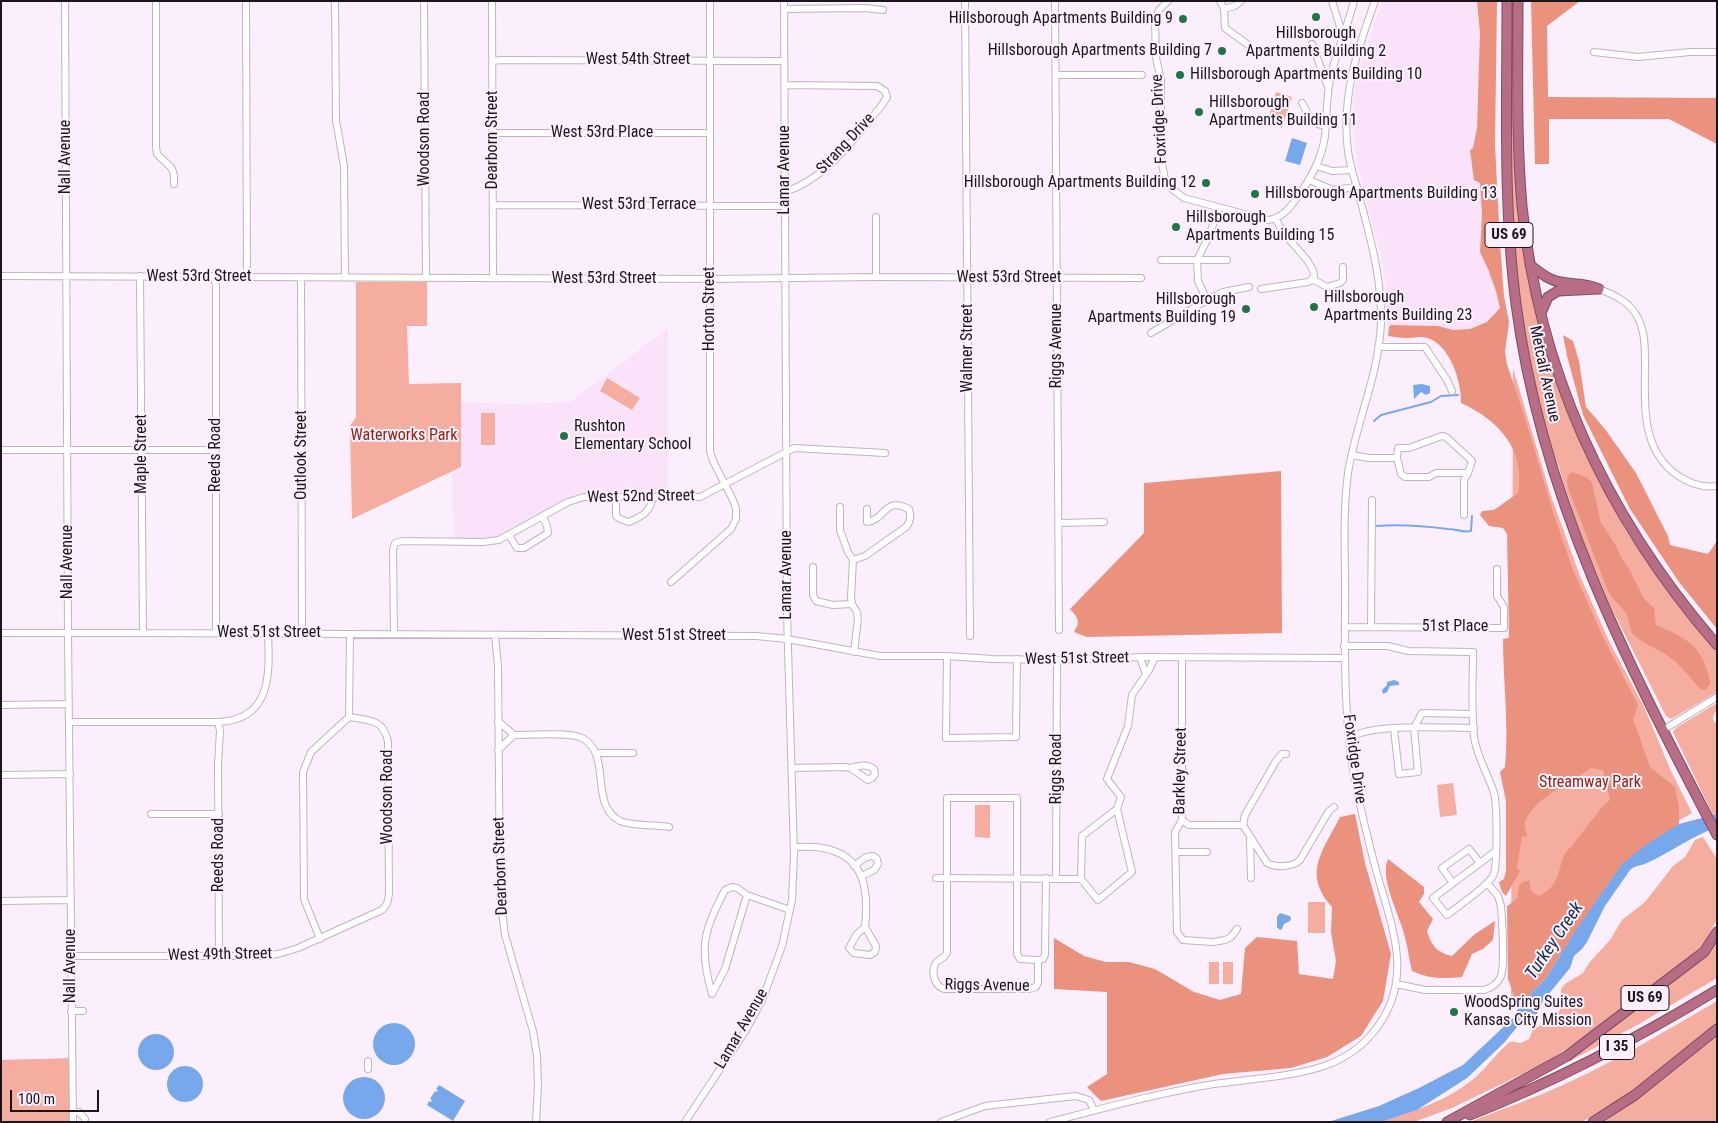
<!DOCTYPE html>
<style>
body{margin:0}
#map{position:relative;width:1718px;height:1123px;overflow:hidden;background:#fceffd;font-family:"Roboto Condensed",sans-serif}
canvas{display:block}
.frame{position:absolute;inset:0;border:2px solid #1b151b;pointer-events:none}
.scale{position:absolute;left:10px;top:1090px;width:89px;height:22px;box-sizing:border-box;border:2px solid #1b151b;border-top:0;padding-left:6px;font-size:15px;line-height:18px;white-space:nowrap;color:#1b151b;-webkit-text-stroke:4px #fceffd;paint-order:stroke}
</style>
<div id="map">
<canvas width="1718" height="1123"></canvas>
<div class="frame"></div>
<div class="scale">100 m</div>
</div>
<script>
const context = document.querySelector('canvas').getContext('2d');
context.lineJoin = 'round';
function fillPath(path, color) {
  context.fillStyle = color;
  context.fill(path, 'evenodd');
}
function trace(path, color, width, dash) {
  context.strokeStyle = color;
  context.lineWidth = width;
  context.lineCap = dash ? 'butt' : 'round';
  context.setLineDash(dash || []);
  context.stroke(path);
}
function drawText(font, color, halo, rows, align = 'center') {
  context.font = font + ' "Roboto Condensed",sans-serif';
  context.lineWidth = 4;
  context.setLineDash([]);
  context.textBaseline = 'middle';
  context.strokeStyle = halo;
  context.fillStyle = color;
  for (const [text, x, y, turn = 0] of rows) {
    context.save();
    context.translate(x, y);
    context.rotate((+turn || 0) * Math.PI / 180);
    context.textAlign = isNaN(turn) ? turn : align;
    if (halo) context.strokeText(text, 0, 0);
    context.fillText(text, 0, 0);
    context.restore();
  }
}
const built = new Path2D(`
 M1382 1H1477L1480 32 1477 128 1473 148 1474 180 1480 183 1482 214 1480 252 1488 269 1496 291 1500 308 1487 322 1470 329 1453 330 1438 326 1419 325H1391L1387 327 1386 289 1381 256 1358 168 1352 123 1354 93 1357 76Z
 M668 328V496H583L498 538 489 540H453L452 471 461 467V402L514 404 570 402Z`);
const green = new Path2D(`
 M1511 1H1515L1517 187 1554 372 1580 441 1595 474 1626 531 1665 588 1692 623 1717 652V692L1671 719 1666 716 1611 607 1588 553 1572 509 1558 464 1545 433 1534 383 1525 339 1515 257 1511 178Z
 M1276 92 1292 97 1282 128 1267 123Z
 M356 282H427V326H407L409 384 461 383V467L352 519 350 426 356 417Z
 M1513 368 1550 493 1580 576 1609 641 1645 709 1671 771 1692 813 1643 841 1547 973 1511 1005Z
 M607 378 640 398 632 410 600 391Z
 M481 413H495V445H481Z
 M1717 703V710L1714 714 1713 719 1717 726V814L1713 815 1673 732 1676 728Z
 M1453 783 1457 815 1440 817 1437 785Z
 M975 805H990V838L975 837Z
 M1703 837 1717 859V919L1706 940 1700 948 1587 1035 1547 1062 1452 1108 1414 1122H1381C1416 1110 1449 1101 1478 1075 1484 1070 1506 1043 1510 1042 1514 1041 1518 1043 1521 1043L1529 1039 1533 1030 1557 1015 1560 1010 1561 989 1565 984 1583 973 1589 963 1610 940 1622 920 1645 902 1673 866 1685 857 1695 840Z
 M1308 902H1325V933H1308Z
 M1717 939V978L1639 1024 1570 1061 1569 1058Z
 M1209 962H1219V984H1209Z
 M1223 962H1233V984H1223Z
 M1717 1001V1023L1628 1094 1582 1122H1470C1498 1110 1528 1101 1556 1088 1611 1064 1664 1032 1717 1001Z
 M1717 1034V1122H1604L1636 1099Z
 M72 1058 73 1122H1V1060Z`);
const forest = new Path2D(`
 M1477 1H1497L1495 145 1500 243 1504 296 1509 322 1505 352 1507 364 1525 418 1553 512 1573 570 1603 637 1638 705 1633 719 1650 767 1675 787 1679 807V824L1622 864 1576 930 1546 978 1520 1005 1514 995 1508 979 1507 906 1517 899 1519 886 1524 881H1530C1530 889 1531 893 1539 896 1565 884 1556 859 1570 848L1603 806 1610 800 1603 770 1591 768C1572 782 1532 799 1525 822 1524 826 1526 832 1527 837L1522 836 1517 868 1520 871 1506 896 1502 892 1499 882 1504 879 1506 871V801L1500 772 1505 767C1509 724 1503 682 1503 639L1509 638 1507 534 1503 528 1489 526 1480 515 1482 511 1494 510 1518 493C1526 449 1498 420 1461 403 1462 383 1450 344 1427 338 1421 336 1414 338 1408 338 1401 338 1395 337 1388 336L1389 327 1391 325 1438 326 1453 330 1470 329 1487 322 1500 308 1496 291 1488 269 1480 252 1482 214 1480 183 1474 180 1470 150 1473 148 1477 128 1480 33Z
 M1531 1H1580L1547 26 1548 97 1717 98V144L1669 119H1549V164H1535Z
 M1563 335 1573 341 1579 361 1586 407 1605 429 1636 473 1668 536 1670 545 1708 554 1717 541V629L1679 582 1630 509 1583 415 1567 356Z
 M1281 471 1282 633 1087 637 1074 632C1081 621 1078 618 1070 609L1144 533V483Z
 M1572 472 1588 478 1592 483 1601 523 1615 544 1622 559 1628 567 1644 599 1654 608 1656 625C1683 637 1700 643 1708 674 1710 683 1713 682 1705 690L1700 689C1690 677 1681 665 1668 656 1658 649 1644 644 1635 636 1629 630 1630 625 1628 618 1624 607 1613 601 1608 591L1568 488 1567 480 1568 475Z
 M1355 814 1365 863 1391 954 1383 1001 1361 1036 1327 1057 1291 1068 1223 1074 1101 1101 1087 1087 1107 1074V992L1054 989V938L1084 956 1106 962H1129L1155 969 1194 992 1220 1000 1241 994 1245 948 1257 937 1297 941 1299 974 1333 979 1336 961 1331 932 1332 907C1302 873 1323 851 1340 817Z
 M1388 859 1424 887V894L1419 902 1433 919 1427 931C1431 945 1437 953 1452 956L1475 934 1495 921 1493 940 1483 949 1472 954 1462 977C1443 979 1429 979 1412 971 1409 959 1408 948 1405 937 1400 916 1379 878 1388 859Z`);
const water = new Path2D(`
 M1292 138 1307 143 1300 165 1285 161Z
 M1422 384 1430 386V393L1426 395 1421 392 1414 399 1413 385Z
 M1394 680 1399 682V685L1390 686 1387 692 1383 694 1382 690 1387 685V682Z
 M1717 814V827C1692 836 1671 852 1647 863 1641 866 1635 865 1630 870L1605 906 1587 942 1582 949 1574 956 1570 968 1543 1001 1535 1018 1529 1023 1517 1027 1504 1043 1467 1078 1417 1110 1381 1122H1328L1379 1106 1419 1088 1463 1065 1513 1018 1520 1005 1546 978 1576 930 1622 864 1647 844 1679 824Z
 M1280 913 1290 916 1291 919 1290 921 1284 924 1282 929 1280 930 1277 927V917Z
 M373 1044a21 21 0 1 1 42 0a21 21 0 1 1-42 0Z
 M138 1052a18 18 0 1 1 36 0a18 18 0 1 1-36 0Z
 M167 1084a18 18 0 1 1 36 0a18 18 0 1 1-36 0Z
 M343 1098a21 21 0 1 1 42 0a21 21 0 1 1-42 0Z
 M439 1085 465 1101 453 1121 427 1105 429 1101 431 1102 432 1100 430 1099 435 1091 437 1092 438 1090 436 1089Z`);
const stream = new Path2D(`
 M1374 421 1381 415 1431 402 1441 396 1458 395
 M1377 526C1400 524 1425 526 1448 529 1456 529 1463 533 1471 531L1472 516`);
const minor = new Path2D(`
 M65 1 68 633 73 1122
 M156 1V147L157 154C169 167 175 165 174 184
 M246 1 247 277
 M335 1 336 120 344 166 345 277
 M424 1 426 278
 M492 1 493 278
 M965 1 970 636
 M1055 1 1059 630
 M1168 1 1159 10 1155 21 1156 58 1161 80V159L1165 179 1172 189 1184 198 1267 220C1281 219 1289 209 1297 198 1310 179 1322 159 1325 136 1327 115 1326 95 1331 75 1337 49 1348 26 1354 1
 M1220 1 1224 9 1225 28 1247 44
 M1332 1 1342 33
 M784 9 866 8 883 10
 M1224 9 1235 6 1241 1
 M1312 44 1328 87
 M1594 52 1638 57 1690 52H1717
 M493 61 500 60 784 61
 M1056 75H1142
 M785 85 877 86 885 91 887 97 882 105C855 137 828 178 785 192
 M1302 103C1308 113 1311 126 1325 125
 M493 133H710
 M1316 166 1332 171 1352 170
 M1309 180 1333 190 1357 187
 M493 205 785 206
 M876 217V277
 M1161 260H1227
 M1 276 710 279 876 277 1141 278
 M140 276 143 633
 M213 276 216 285V633
 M301 277 302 634
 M1312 279 1327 287 1340 283 1343 280V267
 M1261 289 1308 282 1312 279 1314 276C1313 258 1282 239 1276 218
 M1599 289C1615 295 1630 302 1638 318 1645 332 1645 347 1645 363 1645 403 1640 449 1677 475 1690 484 1702 488 1717 486
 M1207 300 1223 292 1249 287
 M1151 333 1207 300 1198 281 1197 260 1210 234 1218 208
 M1378 347H1425L1447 380 1452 391
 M1 450H216
 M1352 455 1369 458H1397L1398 448H1409L1442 436 1446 437 1472 461 1468 473 1464 480V515
 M1397 458 1401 474 1405 477H1429L1436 473H1468
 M616 497V516L620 519 629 522C643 516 650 512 653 497
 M840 507V530L848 552 853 560 851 598 852 604 857 612 858 619 854 652
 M1058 523 1104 522
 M509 535 517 548H524L548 533 547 526 543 517
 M853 560 865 556 906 527C911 521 911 516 909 509 884 496 886 520 867 522V509
 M813 567V595L816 601 833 605 852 604
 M671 582 731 529 736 519V508L732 498 714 463 710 452V1
 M1345 627 1504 628V607L1497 596V569
 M1371 627 1372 500
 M1 633H143L756 636 787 639 880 656H947L992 659 1057 660 1144 657 1345 658
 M394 634 393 550 395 543 402 541 483 542 499 540 568 502 584 497H700L794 448 885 453
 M495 635 498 666 500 895 505 935 533 1031 537 1056 538 1086 536 1122
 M1344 646H1388L1408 651 1473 652C1473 679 1471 708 1474 736 1476 755 1488 774 1494 793 1497 803 1498 868 1493 876 1486 888 1458 906 1447 915L1433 898 1496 851
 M947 656 946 738 1016 737 1017 659
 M1182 657V820L1175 832 1177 932 1183 940 1213 942 1225 940 1231 937 1237 929
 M1140 658 1146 674
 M1 705 69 704
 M498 721 514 735C530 735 570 732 582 738 613 754 588 804 620 821 632 826 656 825 669 827
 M69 722H218C271 720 270 675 268 634
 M218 722 220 731 218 764 219 956
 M1394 729 1399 774 1418 772 1414 728 1422 713 1473 714
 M1663 730 1717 697
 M1350 737C1378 723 1441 728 1474 728
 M498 750 514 735
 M597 753H633
 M791 768 846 767 852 769 868 780 872 778 875 774 874 769C867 763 858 766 850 768
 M1 775 70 774
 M1117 809 1132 872 1098 900 1081 879 1082 836 1117 809 1121 797 1107 779 1128 726 1132 695 1149 670 1155 657
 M151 814H219
 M1182 820 1189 825H1243
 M1243 825 1267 863C1276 868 1293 867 1300 860L1329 811 1334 807
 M1243 825 1245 815 1276 761 1282 754H1286
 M1250 838 1251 878
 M794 847C803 847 813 846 822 848 865 855 869 890 865 927
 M1175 852H1207
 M854 866 866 857 873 856 877 859 878 864 874 870 862 876
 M936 878 1081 879
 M1056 878 1057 660
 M1453 883 1442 868 1469 849 1480 863
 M1 901 71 900
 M865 927 876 946 875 952 870 955 854 953 849 948 857 934Z
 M320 939 304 899 303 772 311 752 349 717 350 634
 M71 956H261L278 954 298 948 382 910 387 904 389 894 388 742C384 719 369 720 349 717
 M1038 960 1020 959 1017 954V798H947V953C944 959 938 959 935 964 931 974 935 987 945 989H1029L1036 987 1038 982V960L1043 959 1045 955 1046 878
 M1396 984 1425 990H1484C1491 988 1498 984 1501 976 1505 965 1502 919 1501 906L1498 896 1487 883
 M712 994C699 949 703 931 725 890L732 887 737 888 747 895 790 910
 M712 994 725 969 747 895
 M71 1011H83
 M368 1069V1061
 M73 1112H79L85 1119
 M685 1122 746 1030 763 998 782 946 792 900 794 855 787 613 784 1
 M941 1122 985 1106 1076 1096 1089 1100 1094 1110
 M1050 1122C1104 1108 1158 1093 1214 1084 1248 1079 1292 1077 1324 1066 1341 1060 1359 1049 1371 1035 1417 982 1392 928 1376 870 1368 840 1361 811 1355 781 1343 716 1345 650 1345 585 1345 548 1343 510 1348 473 1356 422 1379 375 1381 323 1382 280 1371 240 1360 199 1356 183 1350 167 1348 151 1341 98 1357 50 1375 1`);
const highway = new Path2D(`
 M1507 1C1507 102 1503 204 1516 304 1541 497 1628 665 1717 835
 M1518 1C1518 69 1516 138 1522 206 1539 373 1608 519 1717 645
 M1530 265C1538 271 1545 277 1553 280 1569 286 1582 281 1599 289
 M1541 313 1548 297 1558 291 1598 289
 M1470 1115C1556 1081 1638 1038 1717 990
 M1447 1122 1567 1056 1696 958 1704 952 1717 932
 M1593 1122 1635 1095 1717 1029`);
const markers = [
 [1316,17,5,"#207446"],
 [1183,19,5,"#207446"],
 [1222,51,5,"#207446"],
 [1180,75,5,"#207446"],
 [1199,112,5,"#207446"],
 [1206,183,5,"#207446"],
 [1255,194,5,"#207446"],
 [1176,227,5,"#207446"],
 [1314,307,5,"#207446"],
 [1246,309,5,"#207446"],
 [564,436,5,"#207446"],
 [1454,1012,5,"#207446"]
];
const shields = [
 [1509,235,48],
 [1645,998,48],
 [1617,1047,35]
];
const shieldNames = [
 ["US 69",1509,235],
 ["US 69",1645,998],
 ["I 35",1617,1047]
];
const poiNames = [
 ["Hillsborough Apartments Building 9",1173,19,"right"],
 ["Hillsborough",1316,34,"center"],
 ["Apartments Building 2",1316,52,"center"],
 ["Hillsborough Apartments Building 7",1212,51,"right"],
 ["Hillsborough Apartments Building 10",1190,75],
 ["Hillsborough",1209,103],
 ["Apartments Building 11",1209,121],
 ["Hillsborough Apartments Building 12",1196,183,"right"],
 ["Hillsborough Apartments Building 13",1265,194],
 ["Hillsborough",1186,218],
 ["Apartments Building 15",1186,236],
 ["Hillsborough",1324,298],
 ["Apartments Building 23",1324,316],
 ["Hillsborough",1236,300,"right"],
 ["Apartments Building 19",1236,318,"right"],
 ["Rushton",574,427],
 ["Elementary School",574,445],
 ["WoodSpring Suites",1464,1003],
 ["Kansas City Mission",1464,1021]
];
const streetNames = [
 ["West 54th Street",638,60],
 ["Foxridge Drive",1160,119,-93],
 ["West 53rd Place",602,133],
 ["Woodson Road",425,139,-90],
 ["Dearborn Street",493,140,-90],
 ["Strang Drive",846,144,-47],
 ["Nall Avenue",66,157,-90],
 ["Lamar Avenue",785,170,-90],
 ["West 53rd Terrace",639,205],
 ["West 53rd Street",199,277],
 ["West 53rd Street",1009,278],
 ["West 53rd Street",604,279],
 ["Horton Street",710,309,-90],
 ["Riggs Avenue",1057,346,-90],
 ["Walmer Street",968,348,-90],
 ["Metcalf Avenue",1544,374,78],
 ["Maple Street",142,454,-90],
 ["Reeds Road",216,455,-90],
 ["Outlook Street",302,455,-90],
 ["West 52nd Street",641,497,-1],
 ["Nall Avenue",68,562,-90],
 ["Lamar Avenue",787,575,-90],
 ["51st Place",1455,627],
 ["West 51st Street",269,633],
 ["West 51st Street",674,636],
 ["West 51st Street",1077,659,-1],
 ["Foxridge Drive",1354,759,82],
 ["Riggs Road",1057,769,-90],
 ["Barkley Street",1181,771,-89],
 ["Woodson Road",388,797,-90],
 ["Reeds Road",219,855,-90],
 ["Dearborn Street",501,866,-92],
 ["West 49th Street",220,955,-1],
 ["Nall Avenue",71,966,-90],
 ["Riggs Avenue",987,986,1],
 ["Lamar Avenue",742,1029,-60]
];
const parkNames = [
 ["Waterworks Park",404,436],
 ["Streamway Park",1590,783]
];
const waterNames = [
 ["Turkey Creek",1555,941,-56]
];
fillPath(built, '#f9e2fa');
fillPath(green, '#f4ad9e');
fillPath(forest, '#eb927f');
fillPath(water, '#78a8ec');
trace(stream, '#78a8ec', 2);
trace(minor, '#c2b2c3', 8);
trace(highway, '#804e60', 11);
trace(minor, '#fff', 6);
trace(highway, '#b66d85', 9);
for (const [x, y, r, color] of markers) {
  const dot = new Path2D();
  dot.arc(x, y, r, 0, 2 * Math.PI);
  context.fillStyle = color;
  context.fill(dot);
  trace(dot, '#fceffd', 2);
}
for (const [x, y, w] of shields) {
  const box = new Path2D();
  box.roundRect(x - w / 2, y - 12.5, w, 25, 4);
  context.fillStyle = '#fceffd';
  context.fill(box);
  trace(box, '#1b151b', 1);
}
drawText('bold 15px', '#1b151b', null, shieldNames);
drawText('16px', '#1b151b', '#fceffd', poiNames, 'left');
drawText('16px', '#1b151b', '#fceffd', streetNames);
drawText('16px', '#8c2511', '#fceffd', parkNames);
drawText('italic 18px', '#0d2d57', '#fceffd', waterNames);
</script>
